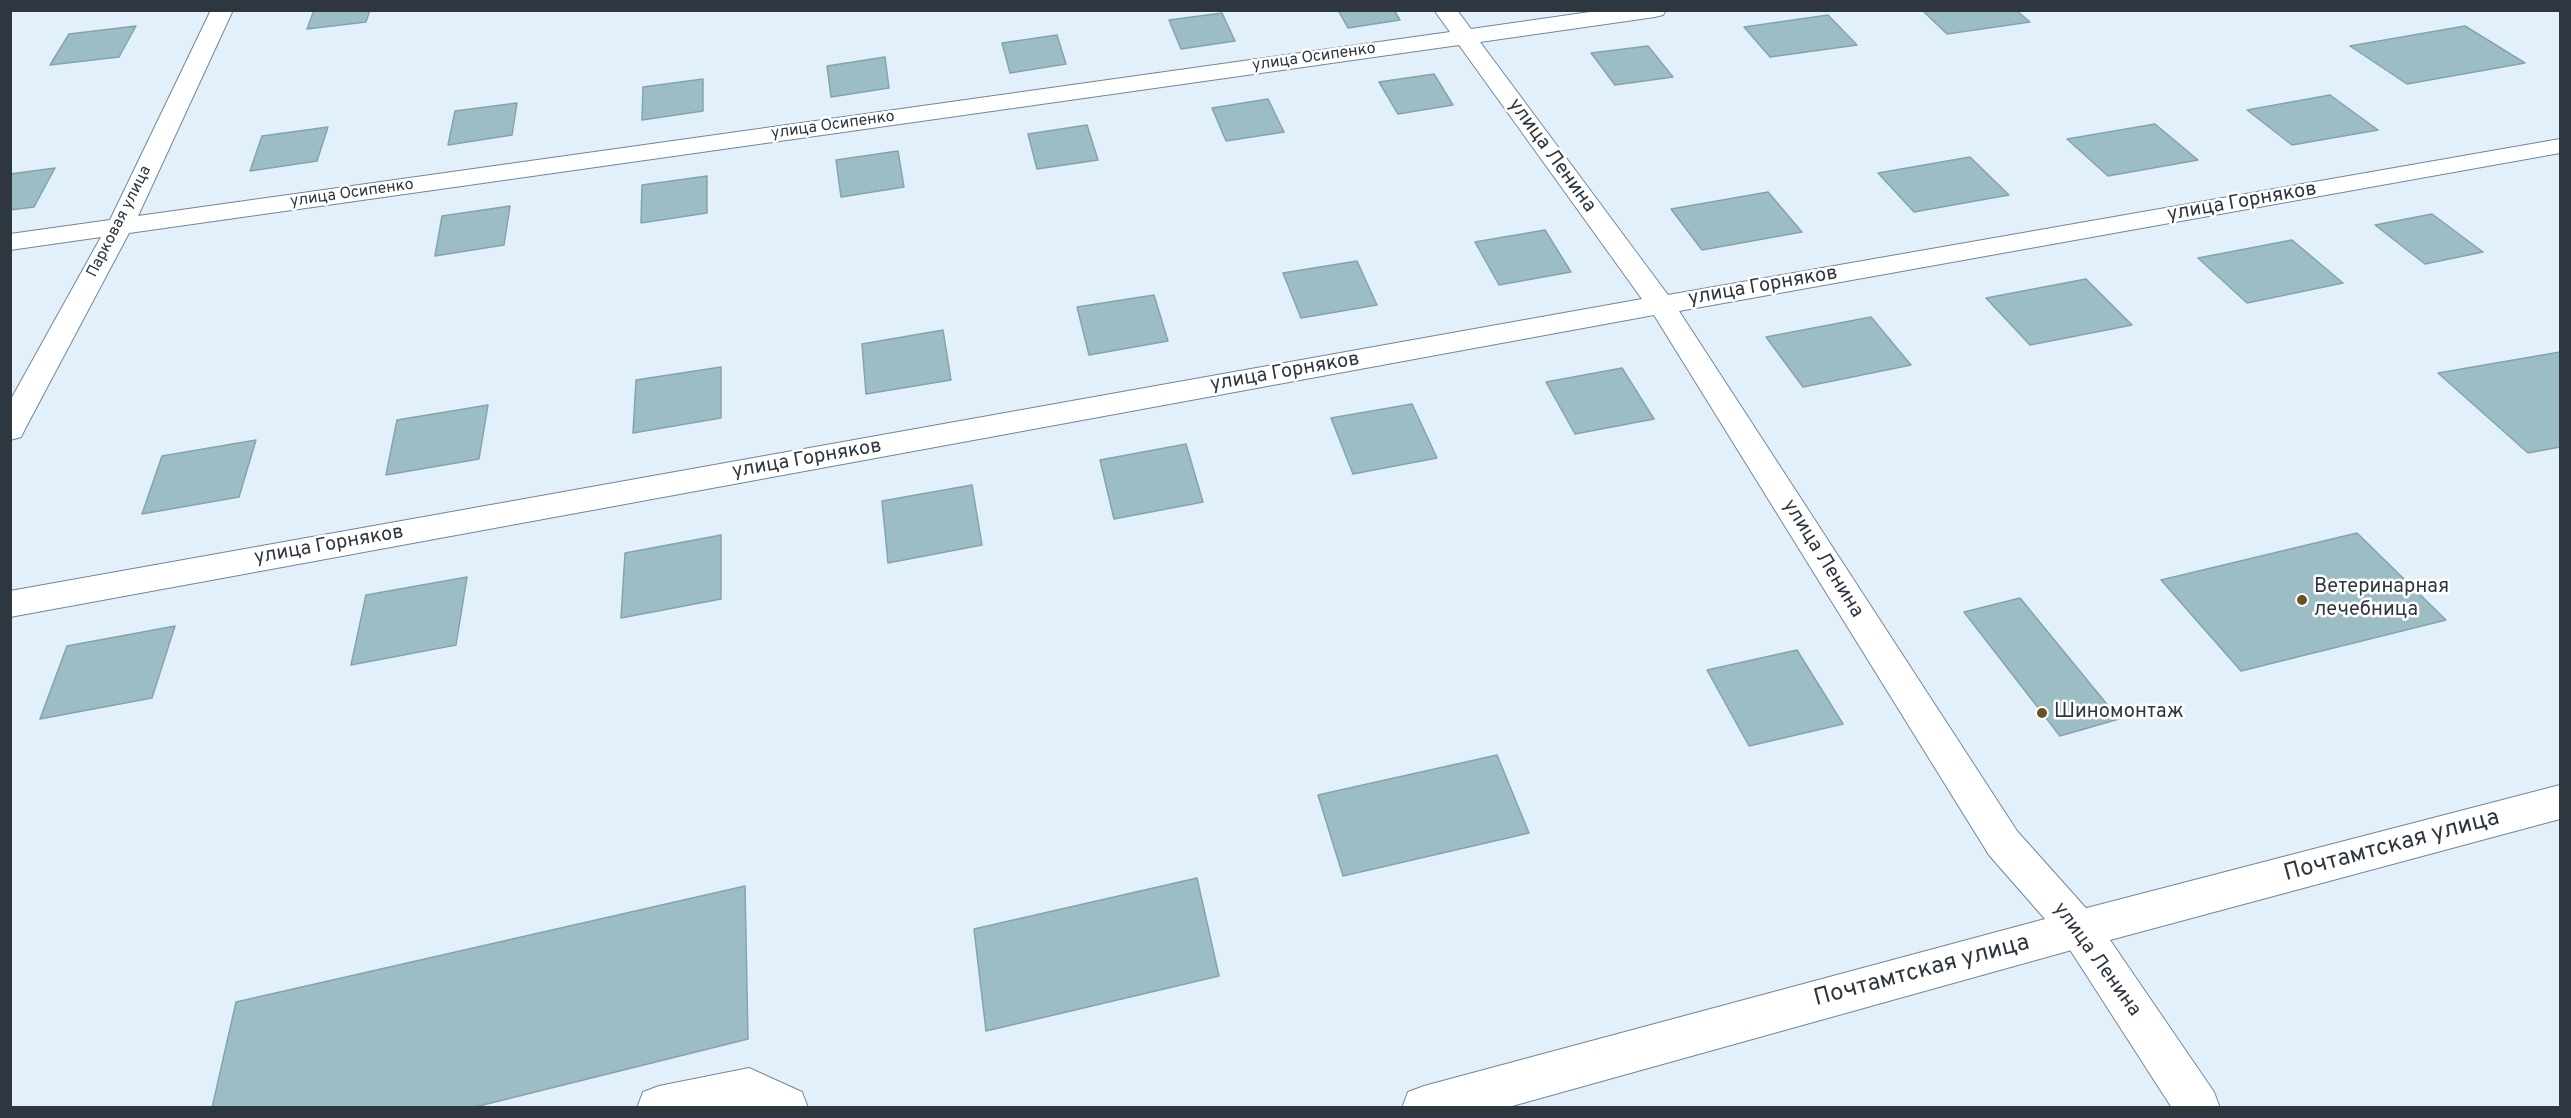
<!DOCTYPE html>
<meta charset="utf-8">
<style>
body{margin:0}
#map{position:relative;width:2571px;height:1118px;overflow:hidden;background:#e2f0fc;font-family:Overpass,sans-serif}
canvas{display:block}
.frame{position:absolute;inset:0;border:12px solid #2e373f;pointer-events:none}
</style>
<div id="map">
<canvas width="2571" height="1118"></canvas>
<div class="frame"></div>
</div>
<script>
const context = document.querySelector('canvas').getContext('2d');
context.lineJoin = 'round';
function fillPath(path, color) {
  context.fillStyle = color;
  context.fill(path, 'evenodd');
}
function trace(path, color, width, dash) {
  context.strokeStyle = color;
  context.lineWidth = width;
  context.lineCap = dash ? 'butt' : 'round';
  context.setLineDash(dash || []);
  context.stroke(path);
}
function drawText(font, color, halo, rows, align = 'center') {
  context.font = font + ' Overpass,sans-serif';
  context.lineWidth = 5;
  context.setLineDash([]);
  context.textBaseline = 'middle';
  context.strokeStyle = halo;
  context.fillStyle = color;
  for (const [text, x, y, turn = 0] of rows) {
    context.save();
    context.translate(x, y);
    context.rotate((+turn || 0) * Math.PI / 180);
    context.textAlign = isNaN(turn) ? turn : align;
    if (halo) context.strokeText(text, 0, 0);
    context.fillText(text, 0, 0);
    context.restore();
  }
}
const building = new Path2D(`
 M314 10H370L366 22 307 29Z
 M1338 10H1394L1400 20 1348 28Z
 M1922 10H2016L2030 22 1947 34Z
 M1222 13 1235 41 1181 49 1169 20Z
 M1828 15 1857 45 1770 57 1744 27Z
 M136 26 119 57 50 65 69 34Z
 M2465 26 2525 63 2407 84 2350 46Z
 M1057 35 1066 64 1010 73 1002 43Z
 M1648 46 1673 77 1615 85 1591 53Z
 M885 57 889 88 831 97 827 66Z
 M1434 74 1453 105 1398 114 1379 82Z
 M703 79V111L642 120 643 87Z
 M2330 95 2378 130 2292 145 2247 110Z
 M1268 99 1284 132 1226 141 1212 108Z
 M517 103 512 135 448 145 455 111Z
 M2155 124 2198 160 2108 176 2067 139Z
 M1087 125 1098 160 1037 169 1028 134Z
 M328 127 317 161 250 171 262 136Z
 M898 151 904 187 841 197 836 160Z
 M1970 157 2009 195 1914 212 1878 173Z
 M55 168 34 207 10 210V174Z
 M707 176V213L641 223 642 185Z
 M1768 192 1802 232 1702 250 1671 209Z
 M510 206 504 245 435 256 442 216Z
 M2432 214 2483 252 2425 264 2375 225Z
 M1545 230 1571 272 1499 285 1475 242Z
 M2292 240 2343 283 2247 303 2198 258Z
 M1357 261 1377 305 1301 318 1283 273Z
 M2086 279 2132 325 2030 345 1986 298Z
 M1154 295 1168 341 1089 355 1077 307Z
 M1871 317 1911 365 1803 387 1766 337Z
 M943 330 951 380 866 394 862 344Z
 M2560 352V447L2528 453 2438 373Z
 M721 367V418L633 433 636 380Z
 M1622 368 1654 419 1575 434 1546 382Z
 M1412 404 1437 458 1353 474 1331 418Z
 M488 405 479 459 386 475 397 420Z
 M256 440 239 497 142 514 162 456Z
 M1186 444 1203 502 1114 519 1100 460Z
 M972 485 982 545 888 563 882 501Z
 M2357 533 2446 620 2241 671 2161 580Z
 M721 535V599L621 618 625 553Z
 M467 577 456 645 351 665 366 595Z
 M2020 598 2119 719 2060 736 1964 612Z
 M175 626 152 698 40 719 67 646Z
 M1797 650 1843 724 1749 746 1707 670Z
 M1497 755 1529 833 1343 876 1318 795Z
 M1197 878 1219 976 986 1031 974 929Z
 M745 886 748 1039 471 1108H212L236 1002Z`);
const service = new Path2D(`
 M749 1068 802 1092 808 1108H637L643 1092 659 1086Z`);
const minor = new Path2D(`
 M211 10H233L138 216 1450 32 1434 10H1457L1471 29 1604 10H1666L1663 15 1655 17 1480 42 1668 295 2560 139V153L1679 311 2017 831 2093 916 2099 929 2093 942 2079 948 1505 1108H1402L1408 1092 1424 1086 2045 919 1989 855 1654 315 10 617V591L1642 299 1459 45 129 233 25 429 21 437 10 440V401L101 237 10 250V234L110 220Z`);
const tertiary = new Path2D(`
 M2560 785V819L2110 940 2214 1092 2220 1108H2172L2065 942 2059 929 2065 916 2079 910Z`);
const markers = [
 [2302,600,6,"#6a5222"],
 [2042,713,6,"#6a5222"]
];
const farStreetnames = [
 ["улица Осипенко",1314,58,-8],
 ["улица Осипенко",833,126,-8],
 ["улица Осипенко",352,194,-8],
 ["Парковая улица",120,222,-63]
];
const streetNames = [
 ["улица Ленина",1551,156,54],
 ["улица Горняков",2242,203,-10],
 ["улица Горняков",1763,287,-10],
 ["улица Горняков",1285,373,-10],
 ["улица Горняков",807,460,-10],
 ["улица Горняков",329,546,-10],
 ["улица Ленина",1822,559,58],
 ["улица Ленина",2096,960,54]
];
const poiNames = [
 ["Ветеринарная",2314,588],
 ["лечебница",2314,611],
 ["Шиномонтаж",2054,713]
];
const nearStreetnames = [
 ["Почтамтская улица",2392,847,-15],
 ["Почтамтская улица",1922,972,-15]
];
fillPath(building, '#9cbdc4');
trace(building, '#84a4ab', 1.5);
trace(service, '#728799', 2);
trace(minor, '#728799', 2);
trace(tertiary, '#728799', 2);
fillPath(service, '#fff');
fillPath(minor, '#fff');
fillPath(tertiary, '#fff');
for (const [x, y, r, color] of markers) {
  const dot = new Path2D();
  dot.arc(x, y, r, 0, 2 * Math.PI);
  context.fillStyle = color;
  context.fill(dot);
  trace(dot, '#fff', 2);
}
drawText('16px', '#2e373f', '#fff', farStreetnames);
drawText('20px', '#2e373f', '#fff', streetNames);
drawText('20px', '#2e373f', '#fff', poiNames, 'left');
drawText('24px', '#2e373f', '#fff', nearStreetnames);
</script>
